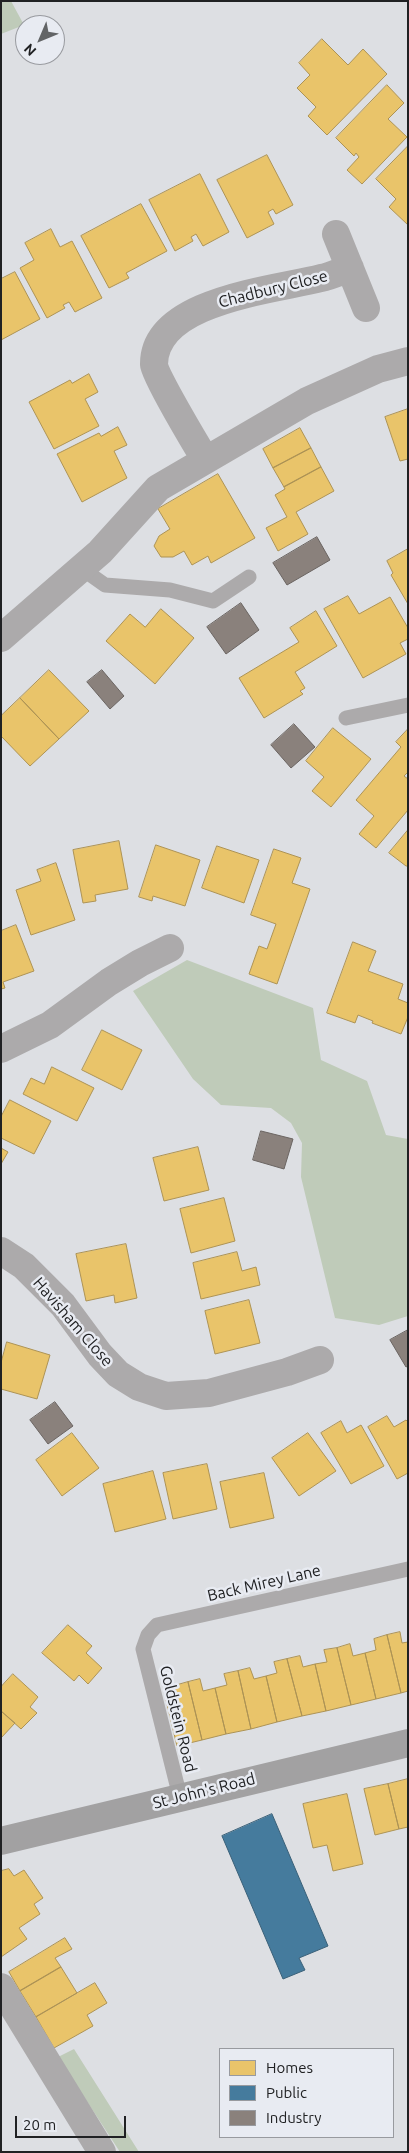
<!DOCTYPE html>
<style>
body{margin:0}
#map{position:relative;width:409px;height:2153px;overflow:hidden;background:#dddfe3;font-family:Ubuntu,sans-serif}
canvas{display:block}
.frame{position:absolute;inset:0;border:2px solid #202123;pointer-events:none}
.legend{position:absolute;left:219px;top:2048px;width:175px;height:90px;box-sizing:border-box;background:#e8ebf2;border:1px solid #989a9f;margin:0;padding:6px 9px;list-style:none;font-size:15px;color:#202123}
.legend li{display:flex;align-items:center;gap:10px;height:25px}
.legend b{width:25px;border:1px solid #989a9f}
.north{position:absolute;left:15px;top:15px;width:50px;height:50px;box-sizing:border-box;background:#e8ebf2;border:1px solid #989a9f;border-radius:50%;rotate:225deg;font-size:14px;font-weight:700;line-height:20px;text-align:center;color:#202123}
.north::after{content:'';display:block;margin:auto;width:18px;height:22px;background:#626466;clip-path:polygon(50% 0,100% 100%,50% 72%,0 100%)}
.scale{position:absolute;left:15px;top:2116px;width:111px;height:22px;box-sizing:border-box;border:2px solid #202123;border-top:0;padding-left:6px;font-size:15px;line-height:18px;white-space:nowrap;color:#202123;-webkit-text-stroke:4px #e8ebf2;paint-order:stroke}
</style>
<div id="map">
<canvas width="409" height="2153"></canvas>
<div class="frame"></div>
<ul class="legend">
<li><b style="height:14px;background:#e9c46a"></b>Homes</li>
<li><b style="height:14px;background:#457b9d"></b>Public</li>
<li><b style="height:14px;background:#8a817c"></b>Industry</li>
</ul>
<div class="north">N</div>
<div class="scale">20 m</div>
</div>
<script>
const context = document.querySelector('canvas').getContext('2d');
context.lineJoin = 'round';
function fillPath(path, color) {
  context.fillStyle = color;
  context.fill(path, 'evenodd');
}
function trace(path, color, width, dash) {
  context.strokeStyle = color;
  context.lineWidth = width;
  context.lineCap = dash ? 'butt' : 'round';
  context.setLineDash(dash || []);
  context.stroke(path);
}
function drawText(font, color, halo, rows, align = 'center') {
  context.font = font + ' Ubuntu,sans-serif';
  context.lineWidth = 5;
  context.setLineDash([]);
  context.textBaseline = 'middle';
  context.strokeStyle = halo;
  context.fillStyle = color;
  for (const [text, x, y, turn = 0] of rows) {
    context.save();
    context.translate(x, y);
    context.rotate((+turn || 0) * Math.PI / 180);
    context.textAlign = isNaN(turn) ? turn : align;
    if (halo) context.strokeText(text, 0, 0);
    context.fillText(text, 0, 0);
    context.restore();
  }
}
const green = new Path2D(`
 M1 1H11L24 25 1 34Z
 M187 960 313 1008 321 1060 367 1081 386 1135 408 1139V1316L379 1325 335 1318 301 1177 302 1143 291 1123 271 1108 221 1105 193 1079 133 991Z
 M74 2049 139 2152H120L58 2057Z`);
const homes = new Path2D(`
 M322 39 348 65 363 49 387 74 327 135 308 116 316 107 297 88 310 75 299 63Z
 M387 85 404 103 388 119 407 137 362 184 347 170 359 157 356 153 354 156 336 138Z
 M408 146V225L389 207 396 199 376 179Z
 M267 155 293 205 276 214 273 209 268 212 274 224 247 238 217 180Z
 M200 174 229 232 203 246 196 234 191 237 193 241 175 251 149 200Z
 M141 204 167 251 126 273 129 278 109 288 81 236Z
 M51 229 60 247 72 241 102 298 75 312 69 302 63 305 65 308 47 318 20 268 34 260 25 243Z
 M15 272 40 319 1 340V279Z
 M89 374 98 392 85 399 99 426 54 449 29 402 70 380 72 383Z
 M408 409V459L400 461 385 417Z
 M118 427 127 445 114 451 127 478 82 502 57 454 99 433 101 436Z
 M300 428 311 448 273 468 263 449Z
 M311 448 321 467 284 487 273 468Z
 M321 467 334 491 296 512 308 534 278 551 266 528 287 517 275 495 285 489 284 487Z
 M218 474 255 538 211 563 208 556 192 565 184 551 173 557H161L154 546 159 536 170 529 158 509Z
 M408 549V604L391 575 393 573 387 561Z
 M348 596 359 614 390 597 408 628V639L400 643 406 654 363 678 324 609Z
 M161 609 194 638 155 684 106 641 130 614 145 627Z
 M316 611 337 646 295 672 305 688 300 691 303 694 264 718 239 678 299 642 290 628Z
 M49 670 89 711 59 739 20 698Z
 M20 698 59 739 30 766 1 736V716Z
 M333 728 371 759 331 807 312 791 324 777 306 761Z
 M408 729V772L404 776 408 779V810L376 848 359 834 374 816 356 800 401 747 396 742Z
 M408 830V866H406L389 853Z
 M119 841 128 889 95 895 96 901 83 903 73 850Z
 M156 845 200 860 185 906 153 896 152 901 139 897Z
 M217 846 259 860 244 903 202 888Z
 M274 849 301 858 292 883 310 889 277 984 249 974 259 946 267 949 276 924 251 915Z
 M56 863 75 920 31 935 16 890 41 881 37 870Z
 M16 925 34 971 3 982 5 988 1 989V931Z
 M353 942 376 951 368 971 403 984 398 999 408 1003V1017L401 1034 372 1023 373 1021 358 1015 355 1023 327 1013Z
 M102 1030 142 1050 122 1090 82 1070Z
 M52 1067 94 1088 77 1121 23 1094 31 1078 44 1084Z
 M10 1100 51 1121 34 1154 1 1138V1117Z
 M198 1147 209 1190 164 1201 153 1158Z
 M1 1148 8 1152 1 1164Z
 M224 1198 235 1241 191 1253 180 1209Z
 M126 1244 137 1298 115 1303 114 1295 86 1301 76 1254Z
 M237 1252 242 1271 256 1267 260 1285 201 1299 193 1263Z
 M249 1300 260 1343 215 1354 205 1311Z
 M7 1342 50 1355 37 1399 1 1389V1363Z
 M387 1416 394 1427 406 1420 408 1422V1473L397 1479 368 1427Z
 M341 1421 347 1433 361 1425 384 1466 351 1484 321 1433Z
 M72 1433 99 1468 62 1496 36 1460Z
 M308 1433 336 1471 299 1496 272 1458Z
 M207 1464 217 1509 173 1519 163 1473Z
 M153 1471 166 1519 115 1532 103 1484Z
 M264 1473 274 1518 230 1528 220 1482Z
 M68 1625 92 1646 86 1653 102 1668 88 1684 79 1675 74 1681 42 1653Z
 M400 1632 402 1643 408 1642V1691L401 1693 387 1635Z
 M387 1635 401 1693 376 1699 365 1653 376 1650 374 1639Z
 M350 1644 353 1656 365 1653 376 1699 351 1705 337 1648Z
 M337 1648 351 1705 326 1711 315 1664 327 1662 324 1650Z
 M300 1656 303 1667 315 1664 326 1711 302 1716 287 1659Z
 M287 1659 302 1716 277 1722 266 1676 277 1673 274 1662Z
 M250 1668 254 1679 266 1676 277 1722 251 1729 238 1671Z
 M238 1671 251 1729 226 1734 215 1688 227 1685 224 1674Z
 M13 1674 38 1697 30 1707 37 1713 21 1729 1 1711V1687Z
 M200 1679 203 1691 215 1688 226 1734 202 1740 188 1682Z
 M188 1682 202 1740 177 1746 166 1700 177 1697 174 1686Z
 M1 1711 15 1723 1 1738Z
 M408 1779V1827L399 1829 388 1784Z
 M388 1784 399 1829 375 1835 364 1789Z
 M347 1794 363 1864 333 1871 327 1845 313 1848 303 1804Z
 M9 1869 14 1876 24 1870 43 1898 34 1904 40 1914 19 1928 27 1939 1 1957V1871Z
 M65 1938 72 1949 55 1958 61 1967 20 1991 9 1972Z
 M61 1967 77 1993 36 2017 20 1991Z
 M95 1983 107 2003 87 2015 93 2026 54 2048 36 2017Z`);
const public = new Path2D(`
 M272 1814 328 1946 299 1958 305 1970 283 1979 222 1836Z`);
const industry = new Path2D(`
 M317 537 330 560 287 585 273 563Z
 M241 603 259 630 226 654 207 627Z
 M102 670 124 696 110 709 87 682Z
 M294 724 315 747 291 768 271 745Z
 M261 1131 293 1139 284 1169 253 1160Z
 M408 1330V1366L406 1367 390 1340Z
 M55 1402 73 1426 48 1444 30 1420Z`);
const lane = new Path2D(`
 M81 568 105 585 170 590 213 601 249 577
 M346 718 408 705
 M180 1797 143 1649 148 1635 157 1625 408 1569`);
const street = new Path2D(`
 M336 234 366 308
 M205 459C197 446 154 374 154 365 153 300 275 290 321 278 331 276 341 271 350 268
 M1 638 100 552 158 488 307 401 378 369 408 361
 M1 1049 50 1025 109 982 140 963 170 948
 M1 1251 24 1266 63 1305 100 1355 118 1374 139 1387 166 1396 209 1393 287 1372 320 1360
 M1 1987 102 2152`);
const secondary = new Path2D(`
 M1 1841 408 1743`);
const streetNames = [
 ["Chadbury Close",273,289,-14],
 ["Havisham Close",73,1322,49],
 ["Back Mirey Lane",264,1583,-13],
 ["Goldstein Road",178,1719,76],
 ["St John's Road",204,1791,-14]
];
fillPath(green, '#bfcbb9');
fillPath(homes, '#e9c46a');
trace(homes, '#ad9355', 1);
fillPath(public, '#457b9d');
trace(public, '#3a6078', 1);
fillPath(industry, '#8a817c');
trace(industry, '#6a6461', 1);
trace(lane, '#acaaab', 15);
trace(street, '#acaaab', 28);
trace(secondary, '#a2a1a2', 28);
drawText('16px', '#202123', '#e8ebf2', streetNames);
</script>
